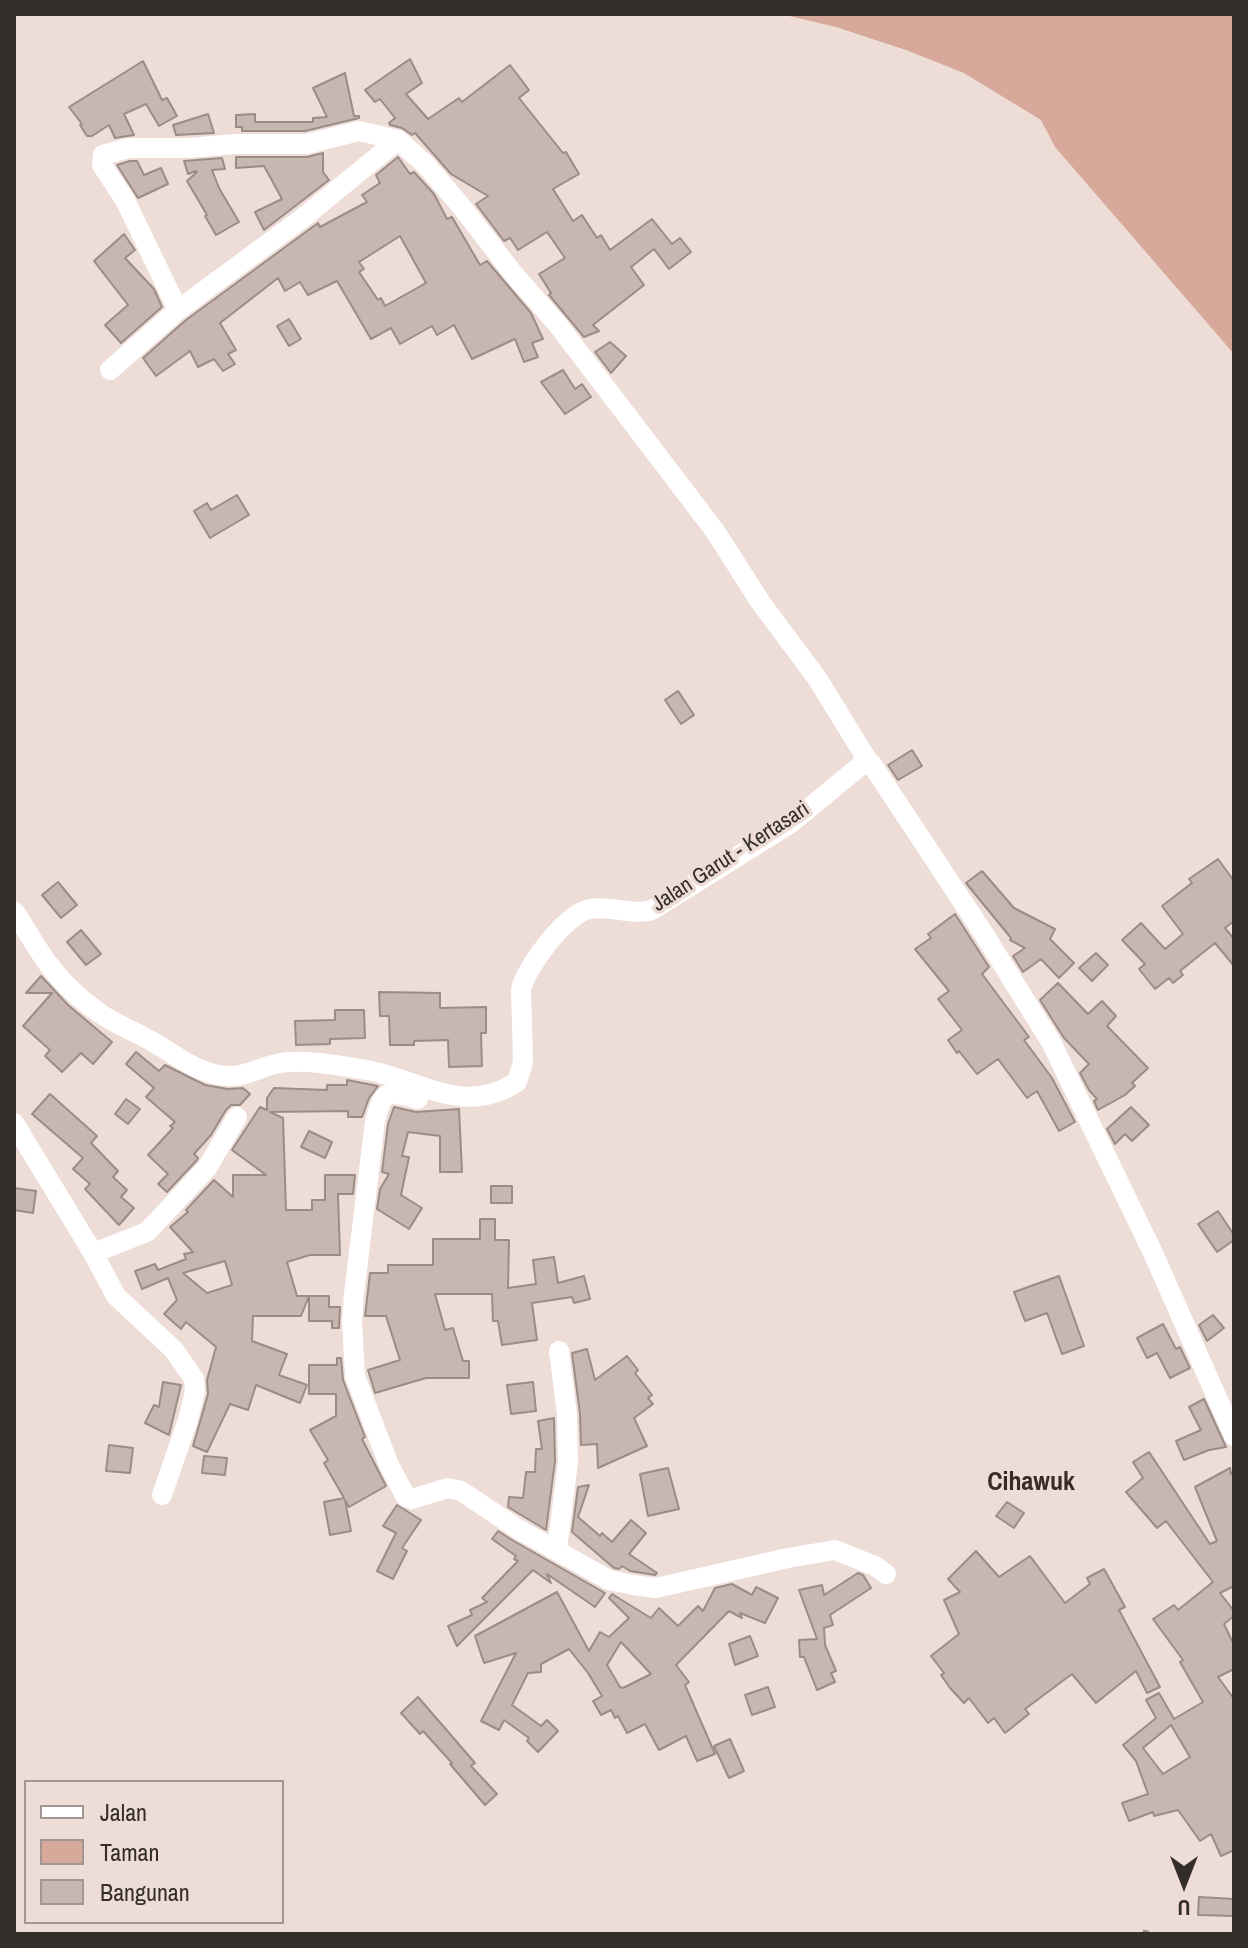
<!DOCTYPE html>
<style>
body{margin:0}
#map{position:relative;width:1248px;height:1948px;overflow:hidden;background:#eedcd6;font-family:"Archivo Narrow",sans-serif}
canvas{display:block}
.frame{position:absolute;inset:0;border:16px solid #342e2b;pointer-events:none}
.legend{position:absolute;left:24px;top:1780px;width:260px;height:144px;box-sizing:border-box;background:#eedcd6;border:2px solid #a49692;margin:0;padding:10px 14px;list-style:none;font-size:24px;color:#342e2b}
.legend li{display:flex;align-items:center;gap:16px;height:40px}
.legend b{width:40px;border:2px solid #a49692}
.north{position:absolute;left:1144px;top:1844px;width:80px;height:80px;-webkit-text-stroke:6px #eedcd6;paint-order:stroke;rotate:180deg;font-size:22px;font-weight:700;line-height:32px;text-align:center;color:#342e2b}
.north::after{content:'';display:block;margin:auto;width:28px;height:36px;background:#342e2b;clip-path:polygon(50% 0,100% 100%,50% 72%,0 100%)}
</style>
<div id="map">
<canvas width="1248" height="1948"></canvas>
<div class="frame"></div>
<ul class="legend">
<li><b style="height:10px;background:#fff"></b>Jalan</li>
<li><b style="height:22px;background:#d6a99a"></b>Taman</li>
<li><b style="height:22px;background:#c8b6b1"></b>Bangunan</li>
</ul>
<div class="north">U</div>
</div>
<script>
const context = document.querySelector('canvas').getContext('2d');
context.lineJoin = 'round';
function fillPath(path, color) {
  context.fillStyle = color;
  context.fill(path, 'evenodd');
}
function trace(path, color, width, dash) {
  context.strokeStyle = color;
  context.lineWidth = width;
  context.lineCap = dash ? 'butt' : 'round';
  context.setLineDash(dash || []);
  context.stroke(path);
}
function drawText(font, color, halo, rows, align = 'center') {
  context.font = font + ' "Archivo Narrow",sans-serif';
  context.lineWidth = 7;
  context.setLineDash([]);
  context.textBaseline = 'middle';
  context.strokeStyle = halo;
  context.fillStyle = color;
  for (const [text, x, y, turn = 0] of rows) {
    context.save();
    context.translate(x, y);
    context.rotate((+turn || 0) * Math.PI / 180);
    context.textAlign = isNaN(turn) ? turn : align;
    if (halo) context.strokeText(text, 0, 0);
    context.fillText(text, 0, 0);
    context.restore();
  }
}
const green = new Path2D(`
 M781 14H1234V354L1055 147 1041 120 964 73 906 50 836 27Z`);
const building = new Path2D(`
 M410 59 422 83 406 94 428 119 459 98 462 102 510 65 529 90 519 98 563 153 566 152 579 174 553 189 573 221 582 215 597 238 601 235 610 250 652 219 672 244 680 238 691 252 669 269 654 249 631 267 644 285 593 325 599 331 584 337 549 295 551 293 539 274 565 258 547 232 518 250 510 238 504 241 476 204 488 196 451 174 415 133 412 135 402 128 390 125 389 123 395 118 380 99 375 102 365 90Z
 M143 61 162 100 167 98 177 116 159 126 146 104 124 114 134 135 115 138 109 125 92 136H87L80 125 82 124 69 107Z
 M345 73 354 116H359V118L305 131H242V127H236V115L255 114V122H313V118L327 117 313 88Z
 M208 114 214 133 176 135 173 125Z
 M323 153V172L329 180 264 230 255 212 282 199 264 166 236 168V157H307Z
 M398 157 410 174 414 172 434 194 447 219 452 217 480 265 487 261 531 313 543 339 532 343 538 357 524 362 515 339 472 359 454 325 437 335 432 326 400 344 391 328 371 339 337 281 308 295 300 282 285 291 278 278 220 323 236 350 228 354 235 364 223 371 214 359 198 367 190 351 156 376 143 358 186 320 318 223 320 227 367 202 362 195 380 183 376 175ZM400 236 426 283 385 306 381 298 378 300 359 272 364 269 359 262Z
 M222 158 225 169 212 170 219 188 239 222 216 235 205 216 207 215 187 181 197 172 196 171 188 174 184 161Z
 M130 161H137L144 175 161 168 168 184 138 198 117 165Z
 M124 234 135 250 125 258 154 289 162 307 121 343 105 325 128 305 94 261Z
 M289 319 301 339 289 346 277 326Z
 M610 342 626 356 611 373 595 352Z
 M563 370 575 389 582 384 591 397 565 414 541 382Z
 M237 495 249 515 210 538 194 511 207 503 211 510Z
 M678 691 694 715 681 724 665 700Z
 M912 750 922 766 898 780 888 765Z
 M1218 859 1234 881V921L1225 928 1234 939V966L1215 943 1180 971 1183 975 1173 983 1169 978 1155 989 1139 969 1145 964 1122 940 1141 923 1165 949 1183 934 1162 906 1192 883 1189 879Z
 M982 871 1014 908 1055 929 1050 939 1074 963 1059 978 1041 959 1023 972 1013 956 1025 948 1010 940 1011 938 966 883Z
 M58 882 77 905 61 918 42 895Z
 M955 914 989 967 982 974 1029 1037 1024 1040 1052 1078 1075 1122 1059 1131 1037 1091 1027 1098 998 1059 977 1074 959 1051 957 1053 948 1040 962 1030 938 999 949 991 915 949 931 938 928 934Z
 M81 930 101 954 86 965 67 942Z
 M1096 953 1108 965 1092 981 1079 968Z
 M41 976 68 1005 112 1042 93 1064 81 1053 62 1072 45 1056 50 1050 23 1026 52 993H26Z
 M1058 983 1088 1014 1102 1001 1116 1016 1107 1026 1148 1068 1132 1083 1135 1086 1125 1095 1098 1110 1094 1101 1097 1099 1089 1090 1080 1073 1089 1064 1064 1038 1040 1000Z
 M379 992 440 993V1008L486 1007V1033H481L482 1066 449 1067 448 1040 414 1041V1045H390L389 1016H380Z
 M335 1010H364L365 1038 330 1039V1044L296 1045 295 1021 335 1020Z
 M136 1052 159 1071 165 1065 205 1085 228 1089 243 1088 250 1094 240 1105H231L226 1110 211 1135 194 1154 198 1158 197 1160 167 1192 158 1184 168 1174 148 1155 173 1128 170 1126 175 1122 146 1097 154 1088 126 1064Z
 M347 1080 378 1086 369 1098 362 1117H348V1111L270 1112 283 1118 286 1210H312V1200H325V1175H355L353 1194H338L340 1255H310L287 1262 297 1296H309L301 1316H253L252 1341 287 1354 279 1375 307 1385 300 1403 256 1385 248 1410 230 1404 207 1452 193 1446 208 1394 207 1380 216 1347 186 1322 181 1329 164 1314 177 1300 168 1278 142 1289 135 1271 155 1264 158 1270 186 1259 184 1254 193 1252 170 1227 188 1212 186 1210 214 1180 233 1197V1175H266L232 1150 260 1107 267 1110V1098L274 1088 327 1090V1085H347ZM225 1261 232 1285 207 1293 183 1273Z
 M50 1094 97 1136 91 1143 118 1171 113 1177 127 1190 121 1197 134 1208 119 1225 85 1189 90 1184 73 1169 83 1158 32 1114Z
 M126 1099 140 1109 128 1124 115 1114Z
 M394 1107 416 1112 459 1109 462 1172H440V1136L408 1132 402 1156 409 1157 401 1195 422 1208 409 1229 377 1209 380 1189 389 1174 382 1172 388 1124Z
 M1131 1107 1149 1125 1132 1141 1125 1134 1115 1144 1107 1129Z
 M309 1131 332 1142 325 1158 301 1147Z
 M491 1186H512V1203H491Z
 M14 1188 36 1191 33 1213 14 1210Z
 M1218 1211 1234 1235V1240L1217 1252 1198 1224Z
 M480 1219H495V1240H509L508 1288 536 1284 533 1260 554 1257 558 1283 584 1276 590 1299 574 1303 572 1297 532 1303 537 1340 502 1345 498 1321H493L492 1294H435L445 1330 453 1328 463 1361H469V1378H426L375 1393 368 1370 400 1360 386 1316H365L370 1273H388V1265H433V1239H480Z
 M1059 1276 1084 1346 1062 1354 1047 1313 1025 1321 1014 1292Z
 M309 1296H329V1307H340L339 1328H332V1321H309Z
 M1213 1315 1224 1328 1207 1341 1199 1325Z
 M1163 1324 1176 1349 1180 1347 1190 1368 1170 1378 1157 1353 1147 1358 1137 1338Z
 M587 1349 595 1380 627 1356 638 1370 635 1373 652 1395 648 1398 653 1404 634 1418 647 1446 598 1468 597 1444 581 1445 580 1414 572 1353Z
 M337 1358H341L343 1380 365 1437 362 1439 386 1486 349 1507 345 1500 351 1531 330 1535 324 1502 344 1498 324 1463 328 1460 310 1430 336 1416V1394H309V1365H337Z
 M163 1382 181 1385 169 1435 145 1423 154 1405 159 1407Z
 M533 1382 536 1411 511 1414 507 1385Z
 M1204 1399 1226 1447 1209 1450 1184 1460 1176 1441 1201 1430 1189 1407Z
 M554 1418 555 1461 546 1530 508 1507 509 1497 523 1498 526 1472H535L536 1449H542L538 1421Z
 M109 1445 133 1448 130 1473 106 1471Z
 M1149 1452 1210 1544 1217 1541 1195 1487 1230 1468 1231 1474 1234 1472V1586L1220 1593 1234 1611V1616L1224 1624 1234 1645V1669L1218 1677 1234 1699V1850L1221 1856 1211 1834 1200 1841 1178 1810 1154 1816 1153 1812 1129 1821 1122 1803 1148 1794 1136 1761 1123 1745 1156 1718 1146 1700 1159 1693 1174 1719 1203 1702 1180 1662 1183 1660 1153 1619 1174 1605 1178 1610 1213 1582 1166 1521 1157 1528 1126 1492 1143 1478 1133 1462ZM1171 1725 1190 1757 1163 1774 1143 1748Z
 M204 1456 227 1458 225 1475 202 1473Z
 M668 1468 679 1509 648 1516 640 1474Z
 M589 1485 578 1517 600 1536 602 1533 612 1542 631 1520 646 1533 629 1554 657 1573 655 1575 630 1571 622 1566 619 1569 614 1568 572 1532 578 1487Z
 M1007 1502 1024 1513 1014 1528 996 1516Z
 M397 1505 421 1520 402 1548 407 1551 393 1579 377 1571 396 1533 383 1526Z
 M498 1531 512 1540 605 1593 595 1607 547 1574 551 1583 533 1570 457 1646 448 1626 472 1615 470 1610 487 1602 482 1598 518 1561 514 1559 516 1556 492 1539Z
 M976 1551 999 1577 1030 1556 1065 1603 1090 1584 1087 1578 1104 1569 1125 1607 1119 1610 1160 1687 1147 1693 1136 1671 1096 1703 1072 1674 1025 1709 1029 1714 1005 1733 994 1718 988 1723 969 1698 964 1703 950 1688 941 1675 944 1673 931 1656 959 1634 944 1600 960 1592 948 1579Z
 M858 1573 863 1575 871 1588 830 1615 833 1625 824 1628 825 1645 836 1671 831 1673 835 1682 817 1690 804 1657H800L799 1640 817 1639 799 1590 822 1585 824 1595Z
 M732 1584 752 1595 756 1587 778 1598 765 1623 740 1613 742 1618 729 1611 676 1665 689 1682 685 1685 715 1754 697 1761 686 1736 659 1750 645 1724 627 1733 618 1716 615 1718 611 1710 601 1715 593 1701 602 1696 588 1673 569 1649 541 1664V1672L528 1673 512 1705 541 1726 547 1720 558 1731 538 1752 527 1741 529 1738 504 1720 499 1730 481 1721 516 1653 484 1663 475 1636 557 1592 589 1651 600 1632 609 1637 629 1618 609 1598 612 1594 651 1618 659 1608 678 1626 698 1606 703 1611 715 1588ZM621 1642 651 1674 623 1688 620 1687 607 1665Z
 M750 1636 758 1656 735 1665 729 1644Z
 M768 1687 775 1707 752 1715 745 1695Z
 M418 1697 475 1763 471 1766 497 1794 485 1805 450 1764 452 1763 423 1731 420 1734 401 1713Z
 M730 1739 744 1771 729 1778 714 1746Z
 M1199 1897 1234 1899V1916L1198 1915Z`);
const path = new Path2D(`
 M1143 1931 1157 1934`);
const minor = new Path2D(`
 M178 310 125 200 102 165 103 155 128 148H189L235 144H307L359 131 398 140
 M110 370 178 310 304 217 398 140 426 165 461 206 512 272 558 325 715 531 761 603 817 678 868 761
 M14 911C23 924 31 939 40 952 56 977 80 1000 104 1016 121 1027 141 1034 158 1045 180 1058 202 1076 229 1076 246 1077 260 1067 276 1064 299 1058 343 1066 367 1070 421 1080 463 1117 517 1082L523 1062 521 989C527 966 566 913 590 909 611 905 630 916 652 910L791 823 865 762 871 763 982 931 1051 1042 1153 1253 1234 1436
 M418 1099C387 1091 384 1088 375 1121L354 1294 352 1321 355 1376 389 1465 406 1497 412 1499 448 1488 461 1491 518 1529 609 1580 633 1585 656 1588 788 1558 835 1550 875 1566 886 1574
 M14 1123 93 1253 116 1296 174 1350 194 1379 195 1391 188 1420 162 1495
 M93 1253 147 1232 207 1168 237 1117
 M557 1549 568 1462 567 1415 559 1351`);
const streetNames = [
 ["Jalan Garut - Kertasari",731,857,-33]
];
const quarterNames = [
 ["Cihawuk",1031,1483]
];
fillPath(green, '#d6a99a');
fillPath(building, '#c8b6b1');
trace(building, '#9c8c87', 2);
trace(path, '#9a8e89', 3, [6, 6]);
trace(minor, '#fff', 20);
drawText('22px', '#342e2b', '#eedcd6', streetNames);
drawText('bold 26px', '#382b27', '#eedcd6', quarterNames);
</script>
